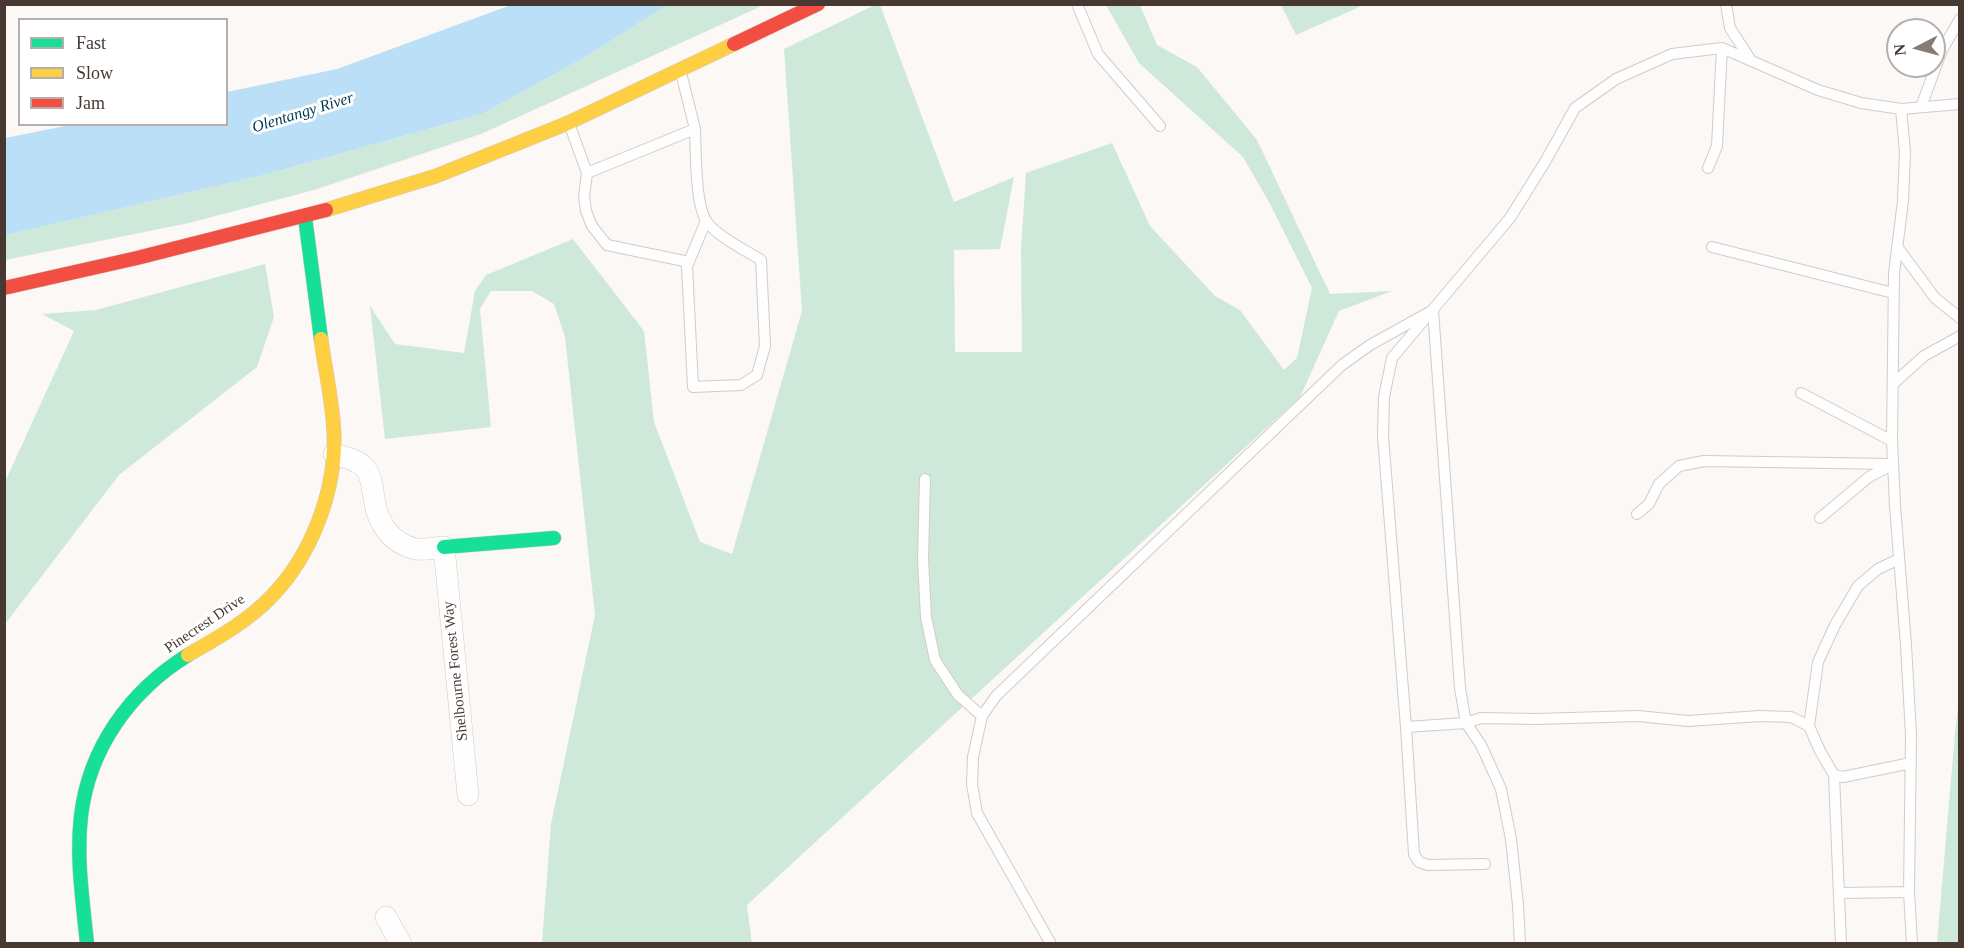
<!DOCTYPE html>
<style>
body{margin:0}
#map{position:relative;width:1964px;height:948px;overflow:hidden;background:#fbf8f5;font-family:Georgia,serif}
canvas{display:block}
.frame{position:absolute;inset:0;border:6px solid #473931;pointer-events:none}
.legend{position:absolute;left:18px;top:18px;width:210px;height:108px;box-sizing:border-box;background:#fff;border:2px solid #b5b0ad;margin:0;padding:8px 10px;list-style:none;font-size:18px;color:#473931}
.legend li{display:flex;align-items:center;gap:12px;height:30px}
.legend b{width:30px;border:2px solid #b5b0ad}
.north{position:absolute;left:1886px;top:18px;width:60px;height:60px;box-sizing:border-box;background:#fff;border:2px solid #b5b0ad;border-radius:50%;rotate:264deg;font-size:16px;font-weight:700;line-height:24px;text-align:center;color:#473931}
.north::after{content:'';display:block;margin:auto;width:21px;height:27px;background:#867c76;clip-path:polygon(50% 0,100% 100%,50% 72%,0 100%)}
</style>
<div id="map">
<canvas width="1964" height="948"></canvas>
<div class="frame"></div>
<ul class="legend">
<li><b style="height:8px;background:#16e098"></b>Fast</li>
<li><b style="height:8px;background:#ffcf43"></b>Slow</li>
<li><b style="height:8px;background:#f24e42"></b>Jam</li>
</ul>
<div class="north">N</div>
</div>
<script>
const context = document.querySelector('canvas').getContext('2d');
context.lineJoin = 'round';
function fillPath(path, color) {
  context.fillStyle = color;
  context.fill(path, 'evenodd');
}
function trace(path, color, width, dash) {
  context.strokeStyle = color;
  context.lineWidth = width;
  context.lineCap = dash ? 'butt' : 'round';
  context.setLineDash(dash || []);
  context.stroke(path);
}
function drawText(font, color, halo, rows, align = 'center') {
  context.font = font + ' Georgia,serif';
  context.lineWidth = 6;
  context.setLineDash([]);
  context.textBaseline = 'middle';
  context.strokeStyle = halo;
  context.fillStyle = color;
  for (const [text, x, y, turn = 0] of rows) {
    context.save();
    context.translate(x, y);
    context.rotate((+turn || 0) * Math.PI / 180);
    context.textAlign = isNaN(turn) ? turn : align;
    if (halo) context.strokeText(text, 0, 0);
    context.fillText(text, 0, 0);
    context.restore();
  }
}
const green = new Path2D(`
 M877 4 880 5 954 202 1014 177 1000 249 954 250 955 352H1022L1021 249 1026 173 1112 143 1150 226 1215 296 1240 310 1284 370 1297 358 1312 288 1269 202 1243 157 1139 63 1106 5H1140L1157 45 1197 67 1257 140 1330 294 1392 291 1339 311 1300 397 747 905 752 944 542 943 551 824 595 615 565 337 554 304 532 291H491L480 309 491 427 385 439 370 306 395 344 464 353 475 291 486 275 573 239 644 331 654 422 700 542 732 554 802 311 784 49Z
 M667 5H764L481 134 314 190 189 223 5 260 4 235 264 175 482 114 584 58Z
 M1281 5H1364L1296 35Z
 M265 264 274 317 257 367 119 475 5 624V482L74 331 42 314 96 310Z
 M1959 698V943H1937L1955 733Z`);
const water = new Path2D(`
 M511 5H667L584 58 482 114 264 175 5 235V138L70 125 226 124 227 92 337 69Z`);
const lane = new Path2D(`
 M1077 4 1098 54 1160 126
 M1726 4 1730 28 1750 59
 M1921 107 1942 50 1960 19
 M1901 109 1905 152 1903 201 1894 273 1892 441 1895 506 1906 645 1911 735 1909 892 1912 944
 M570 126 587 173 695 129 681 73
 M695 129C696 151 695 206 707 222 718 237 745 250 761 260L765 346 757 375 741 385 693 387 687 266 706 221
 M1708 168 1717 146 1722 48
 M587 173 584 197 586 211 592 226 607 245 689 262
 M1712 247 1893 293
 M1898 248 1935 298 1960 318
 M1893 384 1924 356 1960 336
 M1801 393 1892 441
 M925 479 923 559 926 617 935 660 958 695 982 716
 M1637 514 1649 504 1659 484 1679 466 1704 461 1892 464
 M1820 518 1869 477 1890 466
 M1809 726 1818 662 1835 625 1858 586 1878 569 1899 559
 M1406 727 1466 723 1481 718 1536 719 1638 716 1688 721 1760 716 1791 717 1809 726 1820 751 1834 775 1843 777 1911 763
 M1834 775 1841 944
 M1485 864 1428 865 1419 862 1414 854 1406 727 1383 436 1384 397 1392 358 1510 218 1545 162 1575 108 1616 79 1672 54 1722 48 1818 90 1861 103 1901 109 1960 104
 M1839 893 1909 892
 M1051 944 977 813 972 784 973 757 982 716 996 696 1342 365 1370 345 1433 310 1460 688 1466 723 1481 745 1501 789 1511 839 1518 905 1520 944`);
const street = new Path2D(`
 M334 454C344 457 356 459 364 467 372 475 372 487 374 498 377 522 390 543 416 549 424 550 435 548 444 547L468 795
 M386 917 401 944`);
const fast = new Path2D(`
 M305 217 321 339
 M444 547 554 538
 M87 944C83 902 76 859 81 816 89 748 130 691 188 655`);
const slow = new Path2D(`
 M326 210 436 176 568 123 734 44
 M188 655C217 638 247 622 271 597 311 556 336 492 334 434 333 403 325 370 321 339`);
const jam = new Path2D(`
 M734 44 818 4
 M4 288 137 258 326 210`);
const streetNames = [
 ["Pinecrest Drive",205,624,-34],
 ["Shelbourne Forest Way",456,671,-96]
];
const waterNames = [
 ["Olentangy River",303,113,-17]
];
fillPath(green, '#cee9da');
fillPath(water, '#bbdff6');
trace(lane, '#d3cbc6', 12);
trace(street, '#d3cbc6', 22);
trace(fast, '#d3cbc6', 15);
trace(slow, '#d3cbc6', 15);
trace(jam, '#d3cbc6', 15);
trace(lane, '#fefefe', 10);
trace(street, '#fefefe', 21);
trace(fast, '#16e098', 14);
trace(slow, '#ffcf43', 14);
trace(jam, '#f24e42', 14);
drawText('15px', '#473931', '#fff', streetNames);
drawText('italic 16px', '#003854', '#fff', waterNames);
</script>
